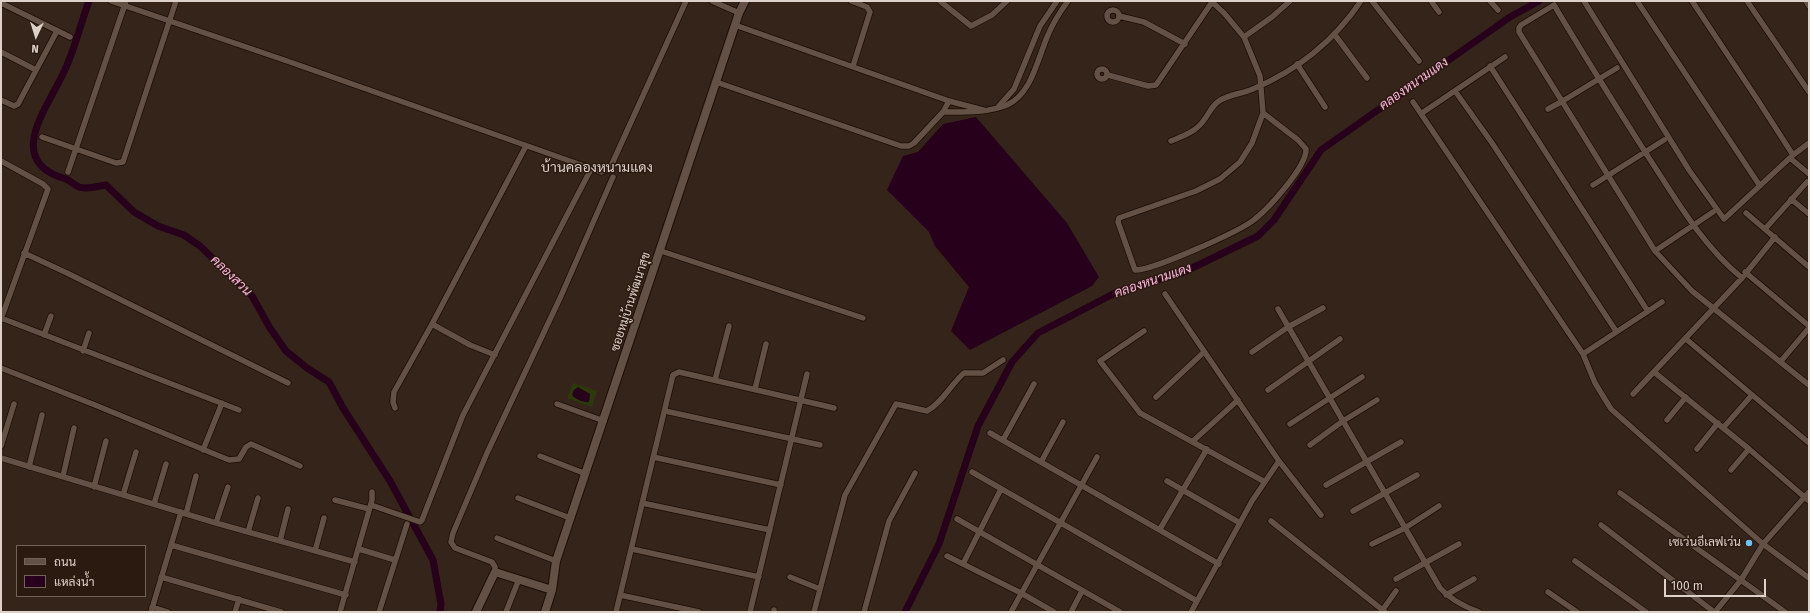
<!DOCTYPE html>
<meta charset="utf-8">
<style>
body{margin:0}
#map{position:relative;width:1810px;height:613px;overflow:hidden;background:#352419;font-family:"Fira Sans",Sarabun,sans-serif}
canvas{display:block}
.frame{position:absolute;inset:0;border:2px solid #ddd1ca;pointer-events:none}
.legend{position:absolute;left:16px;top:545px;width:130px;height:52px;box-sizing:border-box;background:#2b1a10;border:1px solid #72635a;margin:0;padding:5px 7px;list-style:none;font-size:12px;color:#ddd1ca}
.legend li{display:flex;align-items:center;gap:8px;height:20px}
.legend b{width:20px;border:1px solid #72635a}
.north{position:absolute;left:16px;top:16px;width:40px;height:40px;-webkit-text-stroke:3px #2b1a10;paint-order:stroke;rotate:184deg;font-size:11px;font-weight:700;line-height:16px;text-align:center;color:#ddd1ca}
.north::after{content:'';display:block;margin:auto;width:14px;height:18px;background:#ddd1ca;clip-path:polygon(50% 0,100% 100%,50% 72%,0 100%)}
.scale{position:absolute;left:1664px;top:579px;width:102px;height:18px;box-sizing:border-box;border:2px solid #ddd1ca;border-top:0;padding-left:5px;font-size:12px;line-height:14px;white-space:nowrap;color:#ddd1ca;-webkit-text-stroke:3px #2b1a10;paint-order:stroke}
</style>
<div id="map">
<canvas width="1810" height="613"></canvas>
<div class="frame"></div>
<ul class="legend">
<li><b style="height:5px;background:#645145"></b>ถนน</li>
<li><b style="height:11px;background:#27011b"></b>แหล่งน้ำ</li>
</ul>
<div class="north">N</div>
<div class="scale">100 m</div>
</div>
<script>
const context = document.querySelector('canvas').getContext('2d');
context.lineJoin = 'round';
function fillPath(path, color) {
  context.fillStyle = color;
  context.fill(path, 'evenodd');
}
function trace(path, color, width, dash) {
  context.strokeStyle = color;
  context.lineWidth = width;
  context.lineCap = dash ? 'butt' : 'round';
  context.setLineDash(dash || []);
  context.stroke(path);
}
function drawText(font, color, halo, rows, align = 'center') {
  context.font = font + ' "Fira Sans",Sarabun,sans-serif';
  context.lineWidth = 3;
  context.setLineDash([]);
  context.textBaseline = 'middle';
  context.strokeStyle = halo;
  context.fillStyle = color;
  for (const [text, x, y, turn = 0] of rows) {
    context.save();
    context.translate(x, y);
    context.rotate((+turn || 0) * Math.PI / 180);
    context.textAlign = isNaN(turn) ? turn : align;
    if (halo) context.strokeText(text, 0, 0);
    context.fillText(text, 0, 0);
    context.restore();
  }
}
const green = new Path2D(`
 M573 383 597 391 592 407 567 398Z`);
const water = new Path2D(`
 M976 117 1067 223 1099 277 1092 286 970 350 951 331 969 287 935 246 929 232 887 190 903 156 918 152 943 124Z
 M578 387 590 394 589 402C584 403 575 399 572 395L574 390Z`);
const canal = new Path2D(`
 M89 1C80 25 74 53 62 76 45 111 5 162 66 179 71 181 74 185 79 187 87 190 98 186 106 185L134 212 158 226 184 235 200 246 252 296 270 328 286 351 307 368 329 382 343 408 390 481 433 560 441 604 440 612
 M905 612 939 544 978 426 1012 362 1038 333 1117 292 1182 273 1258 236 1274 220 1321 150 1510 17 1539 1`);
const street = new Path2D(`
 M111 1 290 62 601 172 609 169 611 166 686 1
 M712 1 739 13
 M851 1 867 7 870 12 853 66
 M940 1 971 26 992 15 1007 1
 M1211 1 1224 13 1244 37 1260 76 1263 113 1252 143 1240 162 1220 179 1196 191 1119 218 1118 222 1135 270C1151 271 1241 231 1255 219 1269 208 1307 166 1306 149L1298 140 1263 113
 M1372 1 1419 61
 M1431 1 1439 12
 M1490 1 1498 10
 M1584 1 1689 170 1724 219 1793 155 1809 143
 M1637 1 1760 186
 M1692 1 1759 102 1793 155
 M1747 1 1809 92
 M1806 1 1809 6
 M1 3 70 37
 M1107 16a6 6 0 1 1 12 0a6 6 0 1 1-12 0Z
 M1119 16 1144 22 1185 44
 M735 25 949 101
 M1335 35 1367 78
 M1244 37 1272 17 1290 1
 M1 52 36 70
 M1297 64 1325 107
 M1490 66 1647 310
 M1097 74a5 5 0 1 1 10 0a5 5 0 1 1-10 0Z
 M1108 75 1148 86 1156 85 1212 2
 M716 82 901 146H909L914 143 943 112 949 101 983 110
 M1455 91 1492 143 1616 331
 M1 100 14 106 18 104 57 31
 M1413 102 1583 354 1595 383 1611 409 1763 544 1809 578
 M998 107 1014 89 1040 26 1057 1
 M1548 109 1561 102 1617 68
 M943 112C964 112 987 113 1007 105 1032 94 1038 57 1048 35 1053 23 1060 12 1068 1
 M1422 113 1505 57
 M42 137 116 163 123 162 176 1
 M1171 141C1183 136 1196 132 1204 120 1209 114 1212 105 1219 101 1229 94 1242 94 1253 89 1298 70 1334 41 1361 1
 M1790 158 1809 174
 M1 161 43 184 48 189 1 319
 M68 172 126 1
 M1593 185 1664 140
 M1791 199 1809 214
 M1746 213 1809 267
 M1765 229 1807 182
 M661 251 863 318
 M1655 251 1713 212
 M24 253 67 273 288 383
 M1745 272 1809 326
 M1742 278C1702 245 1677 201 1649 158 1617 108 1585 57 1554 5L1521 25 1519 28V32L1655 251 1692 291 1809 385
 M1165 294 1279 461 1321 515
 M1278 309 1440 588C1451 600 1465 607 1479 612
 M1 318 239 410
 M432 324 470 345 495 355
 M1144 331 1100 361 1140 413 1265 482
 M44 335 51 316
 M1686 339 1809 443
 M83 351 89 333
 M1252 352 1288 327 1323 308
 M1583 354 1662 302
 M1781 361 1809 328
 M1 368 95 405 229 460 239 459 246 447 251 444 300 466
 M1654 372 1749 449 1809 501
 M715 380 729 326
 M755 389 766 344
 M1268 390 1340 339
 M1633 394 1742 278 1775 237
 M1156 397 1204 352
 M557 404 604 421
 M395 408 393 402 394 392 432 324 526 146
 M665 411 820 445
 M1667 420 1686 397
 M1290 424 1362 377
 M1723 428 1752 395
 M990 433 1219 564
 M1003 440 1034 384
 M1193 441 1238 400
 M1310 445 1343 421 1377 400
 M1 446 14 404
 M1697 449 1718 423
 M203 450 222 403
 M540 456 586 474
 M653 457 781 485
 M1 458 216 523 355 562
 M1041 462 1063 422
 M29 467 42 415
 M1731 470 1749 449
 M972 472 1197 601
 M63 476 74 428
 M1167 481 1240 523
 M1326 485 1401 442
 M94 487 106 441
 M1620 493 1785 612
 M123 495 136 452
 M518 498 570 518
 M335 500 369 509
 M642 503 770 530
 M154 504 166 464
 M371 505 420 522 422 520 463 415 591 169
 M1353 511 1417 475
 M186 514 196 476
 M957 519 1120 612
 M1271 521 1385 612
 M216 523 228 487
 M1601 525 1714 612
 M1160 529 1207 449
 M248 532 258 498
 M497 538 556 561
 M280 541 288 509
 M1372 544 1405 528 1439 506
 M171 545 346 595
 M359 549 395 560
 M632 549 759 577
 M315 551 324 518
 M947 556 1021 593 1054 612
 M1575 561 1646 612
 M963 564 1001 489
 M495 572V567L492 562 455 548 451 542 453 533 487 453 561 296 613 177
 M161 577 281 612
 M790 577 820 589
 M1396 579 1459 544
 M1548 592 1577 612
 M620 595 699 612
 M1446 595 1474 579
 M152 607 168 612
 M774 610V612
 M151 612 181 512
 M235 612 239 599
 M340 612 372 500V492
 M379 612 407 524
 M506 612 519 579
 M616 612 673 375 679 372 834 408
 M750 612 807 374
 M814 612 845 495 896 404 927 411C943 402 951 384 964 373H983L1003 360
 M864 612 889 521 915 473
 M1011 612 1097 457
 M1071 612 1082 591
 M1191 612 1252 501 1279 461
 M1381 612 1396 591
 M1715 612 1741 580 1763 544 1809 492`);
const secondary = new Path2D(`
 M476 612 495 572 552 590
 M545 612 552 590 556 561 739 13 745 1`);
const markers = [
 [1749,543,4,"#71c1f5"]
];
const streetNames = [
 ["ซอยหมู่บ้านพัฒนาสุข",631,302,-72]
];
const poiNames = [
 ["เซเว่นอีเลฟเว่น",1741,543]
];
const waterNames = [
 ["คลองหนามแดง",1414,84,-35],
 ["คลองสวน",231,276,44],
 ["คลองหนามแดง",1153,281,-19]
];
const quarterNames = [
 ["บ้านคลองหนามแดง",597,168]
];
fillPath(green, '#2c390a');
fillPath(water, '#27011b');
trace(canal, '#27011b', 7);
trace(street, '#1c0d04', 7);
trace(secondary, '#1c0d04', 10);
trace(street, '#645145', 5.5);
trace(secondary, '#645145', 8);
for (const [x, y, r, color] of markers) {
  const dot = new Path2D();
  dot.arc(x, y, r, 0, 2 * Math.PI);
  context.fillStyle = color;
  context.fill(dot);
  trace(dot, '#2b1a10', 1.5);
}
drawText('12px', '#ddd1ca', '#2b1a10', streetNames);
drawText('12px', '#ddd1ca', '#2b1a10', poiNames, 'right');
drawText('italic 13px', '#fdb5df', '#2b1a10', waterNames);
drawText('14px', '#ddd1ca', '#2b1a10', quarterNames);
</script>
